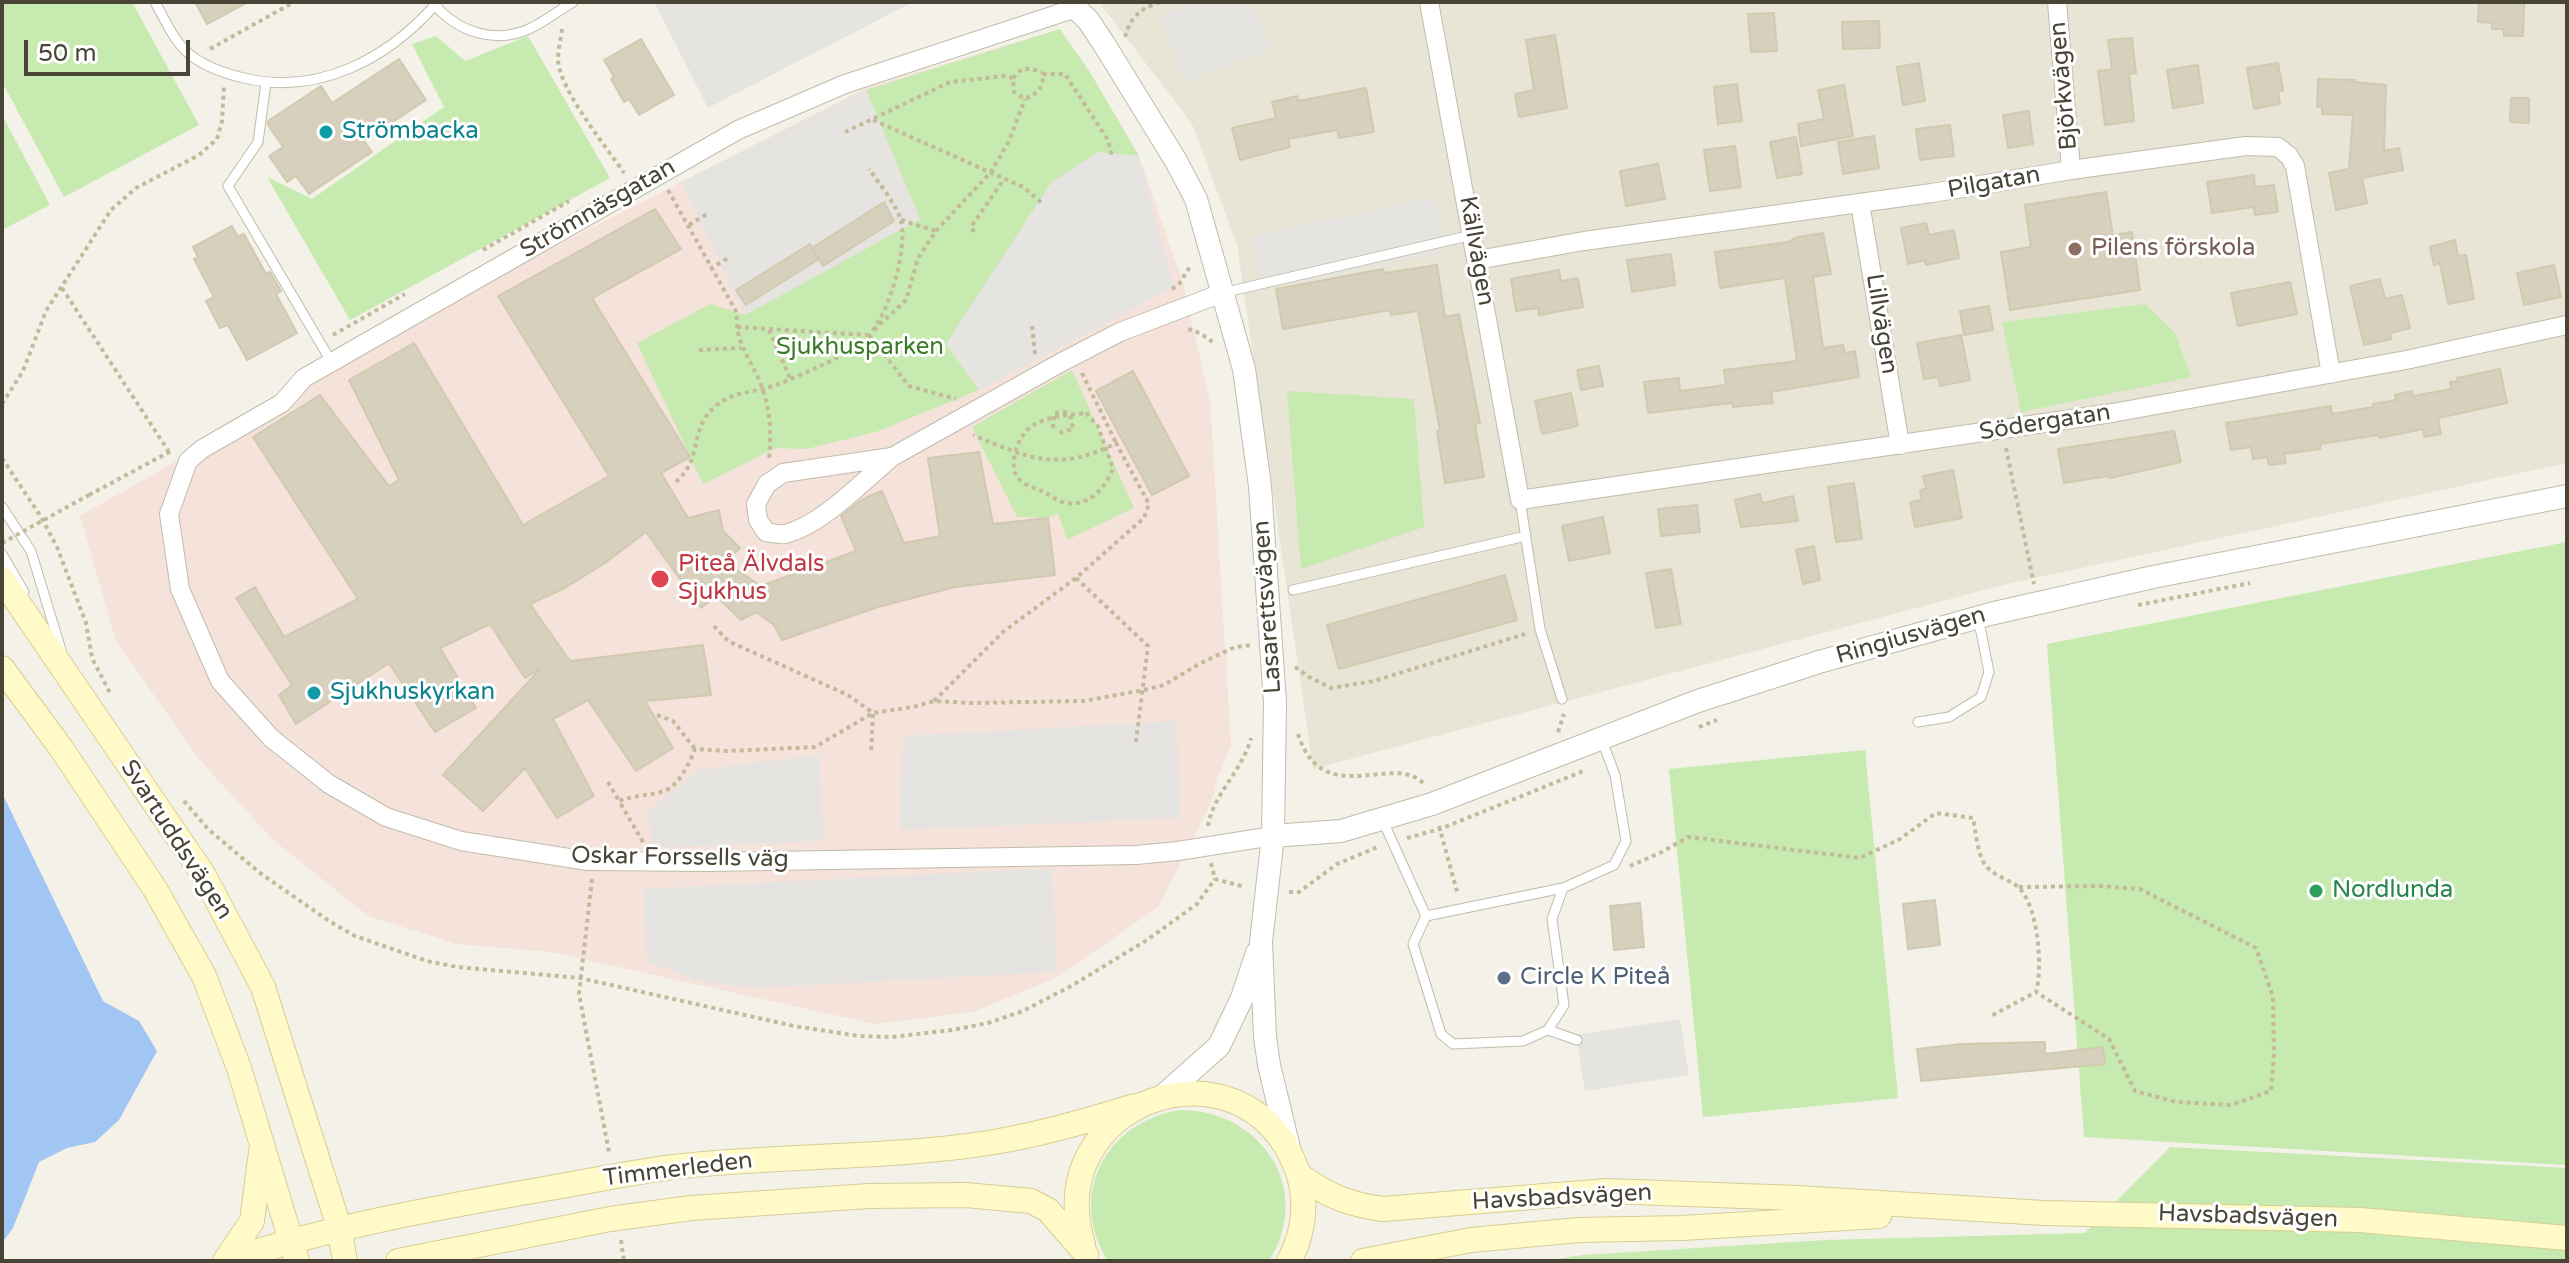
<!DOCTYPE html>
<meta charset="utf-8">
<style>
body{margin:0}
#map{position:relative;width:2569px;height:1263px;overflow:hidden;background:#f4f2e8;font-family:"Varela Round",sans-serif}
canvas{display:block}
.frame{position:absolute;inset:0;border:4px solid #484436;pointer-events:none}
.scale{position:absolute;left:24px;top:40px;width:166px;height:36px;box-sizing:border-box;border:4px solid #484436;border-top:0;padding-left:10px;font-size:24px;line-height:28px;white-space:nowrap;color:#484436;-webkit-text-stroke:6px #fff;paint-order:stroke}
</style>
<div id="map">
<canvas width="2569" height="1263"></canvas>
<div class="frame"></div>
<div class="scale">50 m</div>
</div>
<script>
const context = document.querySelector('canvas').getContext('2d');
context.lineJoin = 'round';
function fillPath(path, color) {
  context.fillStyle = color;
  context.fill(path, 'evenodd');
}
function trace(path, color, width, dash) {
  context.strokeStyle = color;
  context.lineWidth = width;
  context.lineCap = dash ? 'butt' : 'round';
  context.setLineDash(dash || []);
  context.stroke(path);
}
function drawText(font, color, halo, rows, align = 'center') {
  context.font = font + ' "Varela Round",sans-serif';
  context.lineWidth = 6;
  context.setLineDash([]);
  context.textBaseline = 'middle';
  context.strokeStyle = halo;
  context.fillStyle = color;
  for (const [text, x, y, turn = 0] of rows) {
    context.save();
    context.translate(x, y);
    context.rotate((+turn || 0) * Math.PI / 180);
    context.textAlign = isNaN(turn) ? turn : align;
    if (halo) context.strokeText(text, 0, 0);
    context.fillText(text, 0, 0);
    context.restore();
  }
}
const residential = new Path2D(`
 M1099 2H2567V463L2003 585 1313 769 1237 245 1192 124Z`);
const medical = new Path2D(`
 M1060 29 1091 74 1139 156 1183 283 1210 401 1231 746 1218 777 1212 801 1158 907 1058 977 973 1012 875 1024 551 952 457 944 368 916 272 839 198 758 116 641 80 516 523 263 865 88Z`);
const green = new Path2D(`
 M2 2H132L199 125 64 197 2 82Z
 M1060 29 1091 74 1139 156 1097 153 1051 183 946 344 979 390 876 432 806 449 776 448 703 484 637 343 710 304 745 315 920 219 866 90Z
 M436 36 465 61 528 36 610 178 350 320 267 177 312 199 444 107 412 44Z
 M2 115 50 205 2 230Z
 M2145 304 2175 333 2191 377 2021 412 2002 322Z
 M1072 370 1134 508 1067 540 1058 513 1048 518 1017 517 972 427Z
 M1287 391 1414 399 1424 527 1301 569Z
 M2567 542V1165L2084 1137 2047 644Z
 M1865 750 1898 1098 1703 1117 1669 769Z
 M1179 1110C1260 1109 1315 1189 1269 1261H1108C1067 1195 1105 1123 1179 1110Z
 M2170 1147 2567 1168V1261H1542L1583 1255 1826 1240 2085 1233Z`);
const parking = new Path2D(`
 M659 2H913L708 108 655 4Z
 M1197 2H1253L1271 50 1184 82 1160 16Z
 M866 90 920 219 745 315 681 182Z
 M1097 152 1139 156 1174 287 979 390 946 344 1051 183Z
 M1434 197 1448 251 1263 289 1251 236Z
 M1177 721 1180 818 899 830 903 736Z
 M820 755 823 841 652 848 649 811 698 770Z
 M1052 868 1057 972 754 988 705 982 647 962 643 889Z
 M1680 1019 1689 1075 1585 1091 1576 1035Z`);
const water = new Path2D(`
 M2 793 103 1001 139 1021 157 1051 119 1120 95 1142 67 1148 39 1162 13 1228 2 1243Z`);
const building = new Path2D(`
 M195 2H248L207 24Z
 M2479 2H2524L2523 36H2504V29H2492V23L2478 22Z
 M1774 13 1777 51 1751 52 1748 14Z
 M1879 21 1880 48 1843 49 1842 22Z
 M1555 35 1567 108 1519 117 1515 94 1534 90 1526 40Z
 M2132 38 2136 73 2129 74 2134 121 2105 125 2098 71 2112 69 2108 40Z
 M641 39 674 95 639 115 629 99 624 102 611 79 614 77 604 60Z
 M399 59 426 100 364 141 372 152 309 194 296 176 287 182 269 156 283 147 268 125V121L321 86 332 103Z
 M1919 63 1925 101 1903 105 1897 67Z
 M2278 63 2283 90 2278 92 2280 104 2254 109 2247 68Z
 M2198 65 2203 103 2173 108 2167 70Z
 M2318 79 2355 80V82L2386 85 2384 151 2399 148 2403 170 2362 178 2367 203 2336 210 2329 173 2349 169 2353 115 2322 114V107H2317Z
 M1737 84 1742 121 1718 124 1714 87Z
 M1844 85 1853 136 1801 146 1798 124 1824 119 1818 90Z
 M1366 88 1374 132 1339 138 1337 130 1288 139 1290 147 1240 160 1232 128 1276 118 1272 102 1297 96 1298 101Z
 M2511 98H2529V123L2510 122Z
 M2029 111 2033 144 2008 148 2003 115Z
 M1950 125 1954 156 1920 160 1916 129Z
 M1874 136 1879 168 1843 174 1838 142Z
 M1796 137 1802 174 1777 178 1770 142Z
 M1735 146 1741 187 1710 191 1704 150Z
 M1658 164 1665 199 1626 206 1620 171Z
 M2254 175 2255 187 2274 185 2278 212 2255 215 2254 207 2212 213 2207 182Z
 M2106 192 2113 235 2132 232 2140 290 2010 310 2001 252 2031 247 2025 205Z
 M884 202 894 221 823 266 812 248Z
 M655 209 681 249 592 298 690 457 661 473 688 518 719 510 723 531 740 548 725 562 761 586 856 551 841 516 863 499 882 491 904 543 940 536 928 458 979 452 993 524 1048 518 1055 575 955 587 878 607 782 640 774 625 756 612 741 620 716 596 701 608 646 532 605 563 565 588 530 604 570 661 703 645 711 695 645 701 673 748 636 771 588 700 553 719 594 796 557 818 525 768 483 811 443 775 541 668 525 678 490 624 440 648 476 708 435 732 389 663 296 724 279 695 292 685 236 598 255 587 284 637 358 599 253 437 320 395 389 486 399 480 349 380 414 343 523 525 609 476 498 296Z
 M1926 223 1929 235 1954 230 1959 258 1926 265 1925 260 1908 264 1901 228Z
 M232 226 238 237 244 234 266 274 270 272 281 291 276 294 297 333 247 360 228 325 220 328 206 301 214 297 194 259 198 257 193 247Z
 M1823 233 1831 274 1813 277 1823 348 1843 345 1845 353 1855 351 1859 377 1771 392 1773 403 1733 407 1732 403 1648 413 1644 382 1679 378 1680 391 1726 385 1724 370 1797 361 1785 278 1720 288 1715 252 1788 242 1798 237Z
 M2455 240 2458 256 2466 255 2474 299 2448 304 2440 263 2434 265 2430 247Z
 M810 244 819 259 746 305 736 290Z
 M1671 254 1675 285 1632 292 1627 260Z
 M1437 265 1445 317 1459 314 1480 423 1475 424 1484 477 1445 483 1437 431 1440 430 1418 311 1391 315 1390 310 1283 329 1276 289 1383 269 1384 273Z
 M2554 265 2561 297 2524 305 2517 273Z
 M1559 270 1561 281 1578 278 1583 307 1539 315 1538 308 1516 311 1511 279Z
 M2380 279 2385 299 2402 295 2410 328 2390 333 2391 339 2364 345 2350 286Z
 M2290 282 2297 314 2238 326 2231 293Z
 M1989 306 1993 330 1964 335 1960 311Z
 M1961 335 1970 380 1940 386 1938 377 1924 379 1917 343Z
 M1599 366 1603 386 1581 390 1577 370Z
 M2500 369 2507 403 2438 418 2441 434 2424 437 2423 429 2379 438 2378 435 2320 444V449L2284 454 2286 463 2269 465 2267 457 2253 459 2251 447 2231 450 2226 423 2331 406 2332 414 2373 407V404L2396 400 2395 395 2412 391 2413 396 2451 389 2450 382 2458 381 2457 378Z
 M1133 371 1189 476 1152 495 1096 391Z
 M1571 393 1578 426 1542 434 1535 401Z
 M2174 431 2181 462 2110 478 2109 476 2064 483 2058 449Z
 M1953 470 1962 518 1915 527 1910 502 1922 500 1920 490 1926 489 1923 476Z
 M1854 483 1862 539 1836 542 1828 487Z
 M1760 494 1762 503 1793 496 1798 521 1741 527 1735 500Z
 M1697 505 1700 532 1661 536 1658 509Z
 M1603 517 1610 553 1569 561 1562 526Z
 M1814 546 1820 580 1803 584 1796 550Z
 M1671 569 1681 624 1656 628 1646 573Z
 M1505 575 1517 620 1339 669 1327 625Z
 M1935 900 1940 945 1908 949 1903 904Z
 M1640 903 1644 947 1614 950 1610 906Z
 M2045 1042V1054L2103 1047 2105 1064 1921 1081 1917 1049 1961 1044Z`);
const path = new Path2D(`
 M562 29C561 38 558 50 558 60 560 91 606 146 624 173
 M1125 37C1131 17 1139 9 1160 2
 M210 49 294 2
 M1013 78 1022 69H1033L1042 73
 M873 120 1023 187 1042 203
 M845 132 950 82 1005 76 1013 78 1014 92 1025 99C1038 93 1043 89 1043 74H1065L1108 140 1112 157
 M668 190 737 313C734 344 754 363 763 390 771 414 771 435 769 460
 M901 220 936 231
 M689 225 707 214
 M974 232 971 227 1004 179
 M483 250 569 201
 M710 269 728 258
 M62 288 169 452
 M1172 289 1179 284 1191 265
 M1032 326 1035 354
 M737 327 867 335
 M1188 329 1200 333 1214 343
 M769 330 790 378
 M874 330 906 300 918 258 936 231 991 172 1009 141 1025 99
 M333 335 405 294
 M869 335 909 386 956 399
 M699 350 741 348
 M1082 373 1116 443
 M2 404 23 371 46 311 111 210 136 188 199 155 217 139 222 121 224 86
 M1086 413 1098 426 1113 469C1105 487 1090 507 1066 503 1059 502 1051 496 1044 492 1035 488 1023 485 1017 477 1008 462 1019 434 1032 426 1047 416 1069 415 1086 413Z
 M1053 428 1054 413 1065 412 1071 418 1073 429 1059 433
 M2006 448 2034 584
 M2 458 41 517 57 547 86 623 92 658 111 695
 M676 482C705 456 687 429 717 405 732 393 746 393 763 389 782 384 802 374 820 366 835 360 855 348 867 337 888 318 908 249 901 221 898 207 878 182 869 169
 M89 495 171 451
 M1076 578 1148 646 1136 742
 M2138 605 2250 583
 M714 626 728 641 848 695 873 713 871 754
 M1295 667 1309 677 1331 688 1374 681 1525 634
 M934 701 1003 632 1076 578 1144 518 1149 504 1116 443C1059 473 1028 458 973 435
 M657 715 673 721 695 749
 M1699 727 1717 720
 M1558 732 1564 714
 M1298 734C1323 812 1394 751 1424 784
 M608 782 619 801
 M184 801 208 829 260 873 329 921 355 936 427 961 457 967 580 978 794 1026 859 1036 892 1037 952 1030 988 1023 1023 1011 1073 985 1147 940 1197 904 1215 879
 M1208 826C1213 794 1243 770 1251 738
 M1439 826 1458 895
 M1407 838 1440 829 1586 770
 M643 842 619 801C634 795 649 796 664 791 680 785 689 763 695 749L727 751 815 747 873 713 913 707 934 701 972 703 1084 701 1144 690 1164 685 1199 664 1235 647 1252 645
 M1211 863 1215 879 1245 887
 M1630 866 1662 852 1688 837 1860 858 1900 839 1936 813 1973 818C1976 831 1977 855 1986 866 1996 878 2013 880 2021 890 2038 910 2043 967 2036 992L1989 1017
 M592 879 579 994 609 1152
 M2019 887 2099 886 2140 889 2256 948 2273 997 2274 1054 2271 1091 2231 1105 2176 1102 2135 1091 2109 1039 2036 992
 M1289 892H1299L1337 864 1380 846
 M621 1240 624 1261`);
const service = new Path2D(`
 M155 2C166 22 175 44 193 57 208 68 227 74 244 78 318 96 387 59 435 5 458 32 496 45 531 28 546 21 559 10 573 2
 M266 83 258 142 228 186 332 363
 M1222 293 1472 235
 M1520 500 1540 629 1562 699
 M2 507 31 551 61 650
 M2 554 24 592
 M1293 590 1526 536
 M1918 722 1949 717 1981 697 1989 672 1978 617
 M1382 819 1426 916 1413 944 1441 1034 1453 1044 1523 1041 1548 1030 1564 1005 1552 919 1563 888 1614 865 1626 841 1615 775 1601 738
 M1426 916 1563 888
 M1548 1030 1577 1040`);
const minor = new Path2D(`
 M1429 2 1520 500 2112 413 2406 360 2567 325
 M2057 2 2071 170
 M1076 8 845 84 738 130 304 378 282 403 202 449 188 461 169 514 180 589 220 681 271 738 329 784 386 817 461 841 588 861 708 862 1136 855 1178 851 1273 836
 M1860 203 1900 445
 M1477 260 1584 241 1932 193 2071 170 2246 146 2278 147 2289 156 2295 166 2331 374
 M892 457C863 481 822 525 785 534 779 535 772 533 766 532L758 520 756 504 767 484 783 473 892 457 1060 363 1120 332 1222 293`);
const tertiary = new Path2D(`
 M1069 2 1088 20 1104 44 1176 161 1196 199 1244 369 1260 486 1275 702 1273 836 1261 942 1265 1037 1269 1065 1289 1148
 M1273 836 1341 831 1432 804 1698 701 1819 662 1990 614 2153 577 2567 496
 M1164 1095 1219 1046 1242 998 1257 953`);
const secondary = new Path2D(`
 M2 579 203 874 263 987 339 1227 345 1261
 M2 668 61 748 155 889 204 976 239 1068 297 1261
 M1300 1176C1329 1196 1347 1204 1383 1209L1607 1191 1797 1198 2044 1213 2360 1220 2567 1238
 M1083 1244C1039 1101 1242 1030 1296 1167 1308 1197 1305 1232 1289 1261
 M225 1261 252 1221 261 1152
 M226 1261C332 1226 440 1207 550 1188 597 1180 645 1169 693 1165 791 1155 891 1158 988 1143 1039 1135 1087 1121 1135 1106
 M398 1261 610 1219 691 1208 869 1196 966 1195 1031 1201 1048 1210 1086 1254
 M1363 1261 1471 1240 1579 1230 1682 1228 1879 1216`);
const pathBridge = new Path2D(`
 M2 543 89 495`);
const markers = [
 [326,132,8,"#0f9aa8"],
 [2075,249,8,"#8d6e63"],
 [660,579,10,"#e0444e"],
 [314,693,8,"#0f9aa8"],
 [2316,891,8,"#2e9e5b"],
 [1504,978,8,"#5c6f8a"]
];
const streetNames = [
 ["Björkvägen",2064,86,-95],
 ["Pilgatan",1994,183,-10],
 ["Strömnäsgatan",598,209,-30],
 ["Källvägen",1476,251,80],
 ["Lillvägen",1881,324,81],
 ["Södergatan",2045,423,-9],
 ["Lasarettsvägen",1268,607,-94],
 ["Ringiusvägen",1911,636,-16],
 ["Svartuddsvägen",176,840,57],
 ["Oskar Forssells väg",680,858,1],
 ["Timmerleden",678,1170,-7],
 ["Havsbadsvägen",1562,1198,-3],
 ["Havsbadsvägen",2248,1217,2]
];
const cultureNames = [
 ["Strömbacka",342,132],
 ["Sjukhuskyrkan",330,693]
];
const educationNames = [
 ["Pilens förskola",2091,249]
];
const parkNames = [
 ["Sjukhusparken",860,348]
];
const healthNames = [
 ["Piteå Älvdals",678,565],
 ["Sjukhus",678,593]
];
const leisureNames = [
 ["Nordlunda",2332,891]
];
const serviceNames = [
 ["Circle K Piteå",1520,978]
];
fillPath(residential, '#e8e5d6');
fillPath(medical, '#f5e2db');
fillPath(green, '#c6eaaf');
fillPath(parking, '#e5e4e0');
fillPath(water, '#a2c6f3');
fillPath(building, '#d6d0bd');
trace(building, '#d1c9b0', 2);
trace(service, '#c0bcaa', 11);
trace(minor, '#c0bcaa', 20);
trace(tertiary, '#c0bcaa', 24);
trace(secondary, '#d6ce96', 26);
trace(path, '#c2ba9b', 4, [4, 4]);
trace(service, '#fff', 9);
trace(minor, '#fff', 18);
trace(tertiary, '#fff', 22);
trace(secondary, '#fffac7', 24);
trace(pathBridge, '#c2ba9b', 4, [4, 4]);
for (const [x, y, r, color] of markers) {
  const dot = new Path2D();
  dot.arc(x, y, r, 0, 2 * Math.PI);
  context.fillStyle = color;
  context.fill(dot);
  trace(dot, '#fff', 3);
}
drawText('24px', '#484436', '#fff', streetNames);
drawText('24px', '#0d838f', '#fff', cultureNames, 'left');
drawText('24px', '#785e54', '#fff', educationNames, 'left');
drawText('24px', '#3a7c27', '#fff', parkNames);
drawText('24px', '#be3a42', '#fff', healthNames, 'left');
drawText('24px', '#27864d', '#fff', leisureNames, 'left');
drawText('24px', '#4e5e75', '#fff', serviceNames, 'left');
</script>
